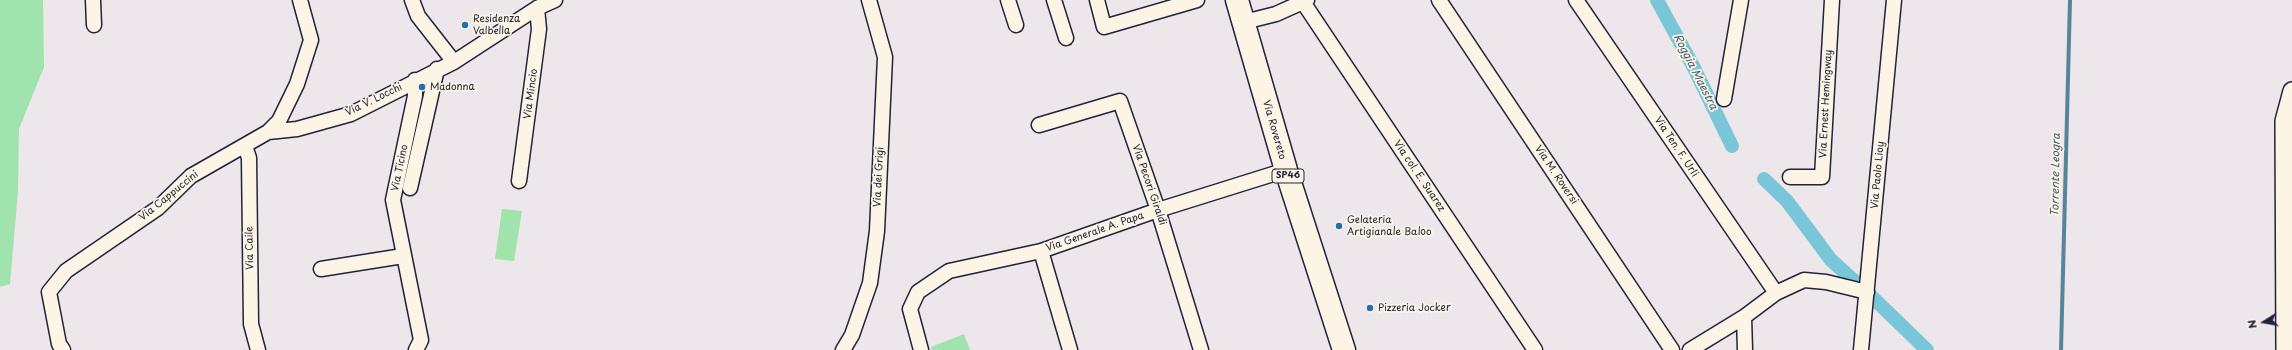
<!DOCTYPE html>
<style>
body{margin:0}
#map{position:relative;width:2292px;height:350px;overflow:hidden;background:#ede6ea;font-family:"Playpen Sans",sans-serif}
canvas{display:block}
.north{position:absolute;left:2244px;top:302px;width:40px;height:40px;-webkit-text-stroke:3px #fcf5e5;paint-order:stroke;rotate:259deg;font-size:11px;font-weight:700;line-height:16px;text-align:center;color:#22223b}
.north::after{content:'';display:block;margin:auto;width:14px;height:18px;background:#22223b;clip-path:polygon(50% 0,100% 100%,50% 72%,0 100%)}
</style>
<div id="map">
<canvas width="2292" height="350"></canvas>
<div class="north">N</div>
</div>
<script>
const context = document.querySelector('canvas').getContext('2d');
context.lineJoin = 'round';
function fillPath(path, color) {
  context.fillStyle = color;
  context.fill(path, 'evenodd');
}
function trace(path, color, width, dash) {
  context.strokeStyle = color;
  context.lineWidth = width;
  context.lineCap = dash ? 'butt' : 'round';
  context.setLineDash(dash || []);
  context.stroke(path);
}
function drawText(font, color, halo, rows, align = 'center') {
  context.font = font + ' "Playpen Sans",sans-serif';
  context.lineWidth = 3.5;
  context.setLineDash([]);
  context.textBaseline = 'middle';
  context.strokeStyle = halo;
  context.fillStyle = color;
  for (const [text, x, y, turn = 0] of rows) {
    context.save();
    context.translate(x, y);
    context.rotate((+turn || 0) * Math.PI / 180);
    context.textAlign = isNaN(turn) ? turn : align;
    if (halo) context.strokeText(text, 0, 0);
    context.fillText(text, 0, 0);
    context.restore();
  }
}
const green = new Path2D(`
 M0 0H43L44 67 19 129 18 191 10 284 0 287Z
 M502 209 522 211 514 261 495 259Z
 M964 334 970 350H932L931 347Z`);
const stream = new Path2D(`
 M2061 350 2070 0`);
const canal = new Path2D(`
 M1657 0 1693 66 1732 146
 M1764 179 1787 201 1831 260 1862 288
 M1870 295 1927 350`);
const minor = new Path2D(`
 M93 0 94 25
 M412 0 418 16 454 62
 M1008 0 1016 25
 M1054 0 1066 38
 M1097 0 1104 27 1197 0
 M1439 0 1672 350
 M1576 0 1776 293
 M1303 2 1535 350
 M1244 22 1276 14 1307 0
 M415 80V96L393 200 421 340 416 350
 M1724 99 1741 0
 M1039 125 1120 101 1158 210 1201 350
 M268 132 297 129 351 114 454 62 537 8 555 0
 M245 146 249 158 251 324 258 350
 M1790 177H1822L1832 0
 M519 181 539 29 537 8
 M410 188 437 69
 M1041 251 1070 350
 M321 269 403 256
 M1744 317 1745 350
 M63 350 59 344 49 292 66 271 158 208 191 176 268 132 279 121 297 84 311 40 300 0
 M843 350 852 335 870 283 877 231 885 57 869 0
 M921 350 910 309 918 292 949 271 1041 251 1158 210 1286 170
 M1690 350 1744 317 1776 293 1804 280 1826 282 1867 292
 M1861 350 1894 0`);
const tertiary = new Path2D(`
 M2285 350 2284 121 2292 91`);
const primary = new Path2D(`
 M1237 0 1286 170 1344 350`);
const markers = [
 [465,25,4,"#1f6fb2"],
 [422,87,4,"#1f6fb2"],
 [1339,226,4,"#1f6fb2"],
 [1370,308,4,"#1f6fb2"]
];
const shields = [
 [1288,176,32]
];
const shieldNames = [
 ["SP46",1288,176]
];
const poiNames = [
 ["Residenza",473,19],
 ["Valbella",473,31],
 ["Madonna",430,87],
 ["Gelateria",1347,220],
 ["Artigianale Baloo",1347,232],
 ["Pizzeria Jocker",1378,308]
];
const streetNames = [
 ["Via Mincio",531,94,-82],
 ["Via V. Locchi",374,100,-26],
 ["Via Ernest Hemingway",1826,104,-87],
 ["Via Rovereto",1274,130,74],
 ["Via Ten. F. Urli",1676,147,56],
 ["Via Ticino",400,168,-78],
 ["Via M. Roversi",1556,175,56],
 ["Via Paolo Lioy",1878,175,-85],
 ["Via col. E. Suarez",1419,176,56],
 ["Via dei Grigi",879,177,-87],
 ["Via Pecori Giraldi",1149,185,71],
 ["Via Cappuccini",169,196,-39],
 ["Via Generale A. Papa",1095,232,-19],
 ["Via Caile",250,248,-91]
];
const waterNames = [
 ["Roggia Maestra",1695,72,63],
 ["Torrente Leogra",2056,175,-89]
];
fillPath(green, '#a0e3ad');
trace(stream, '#568499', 4);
trace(canal, '#78c6d7', 14);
trace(minor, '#22223b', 17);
trace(tertiary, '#22223b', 20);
trace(primary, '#22223b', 25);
trace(minor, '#fcf5e5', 14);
trace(tertiary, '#fcf5e5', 17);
trace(primary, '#fcf5e5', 22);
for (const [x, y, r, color] of markers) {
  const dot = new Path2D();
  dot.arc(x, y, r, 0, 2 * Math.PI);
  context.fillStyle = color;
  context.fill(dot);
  trace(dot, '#fcf5e5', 1.5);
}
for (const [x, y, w] of shields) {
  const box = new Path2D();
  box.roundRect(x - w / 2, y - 7, w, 14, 3);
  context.fillStyle = '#fcf5e5';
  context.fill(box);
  trace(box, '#22223b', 1);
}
drawText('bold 9px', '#22223b', null, shieldNames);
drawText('10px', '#22223b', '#fcf5e5', poiNames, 'left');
drawText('10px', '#22223b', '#fcf5e5', streetNames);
drawText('italic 11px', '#405b72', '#fcf5e5', waterNames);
</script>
